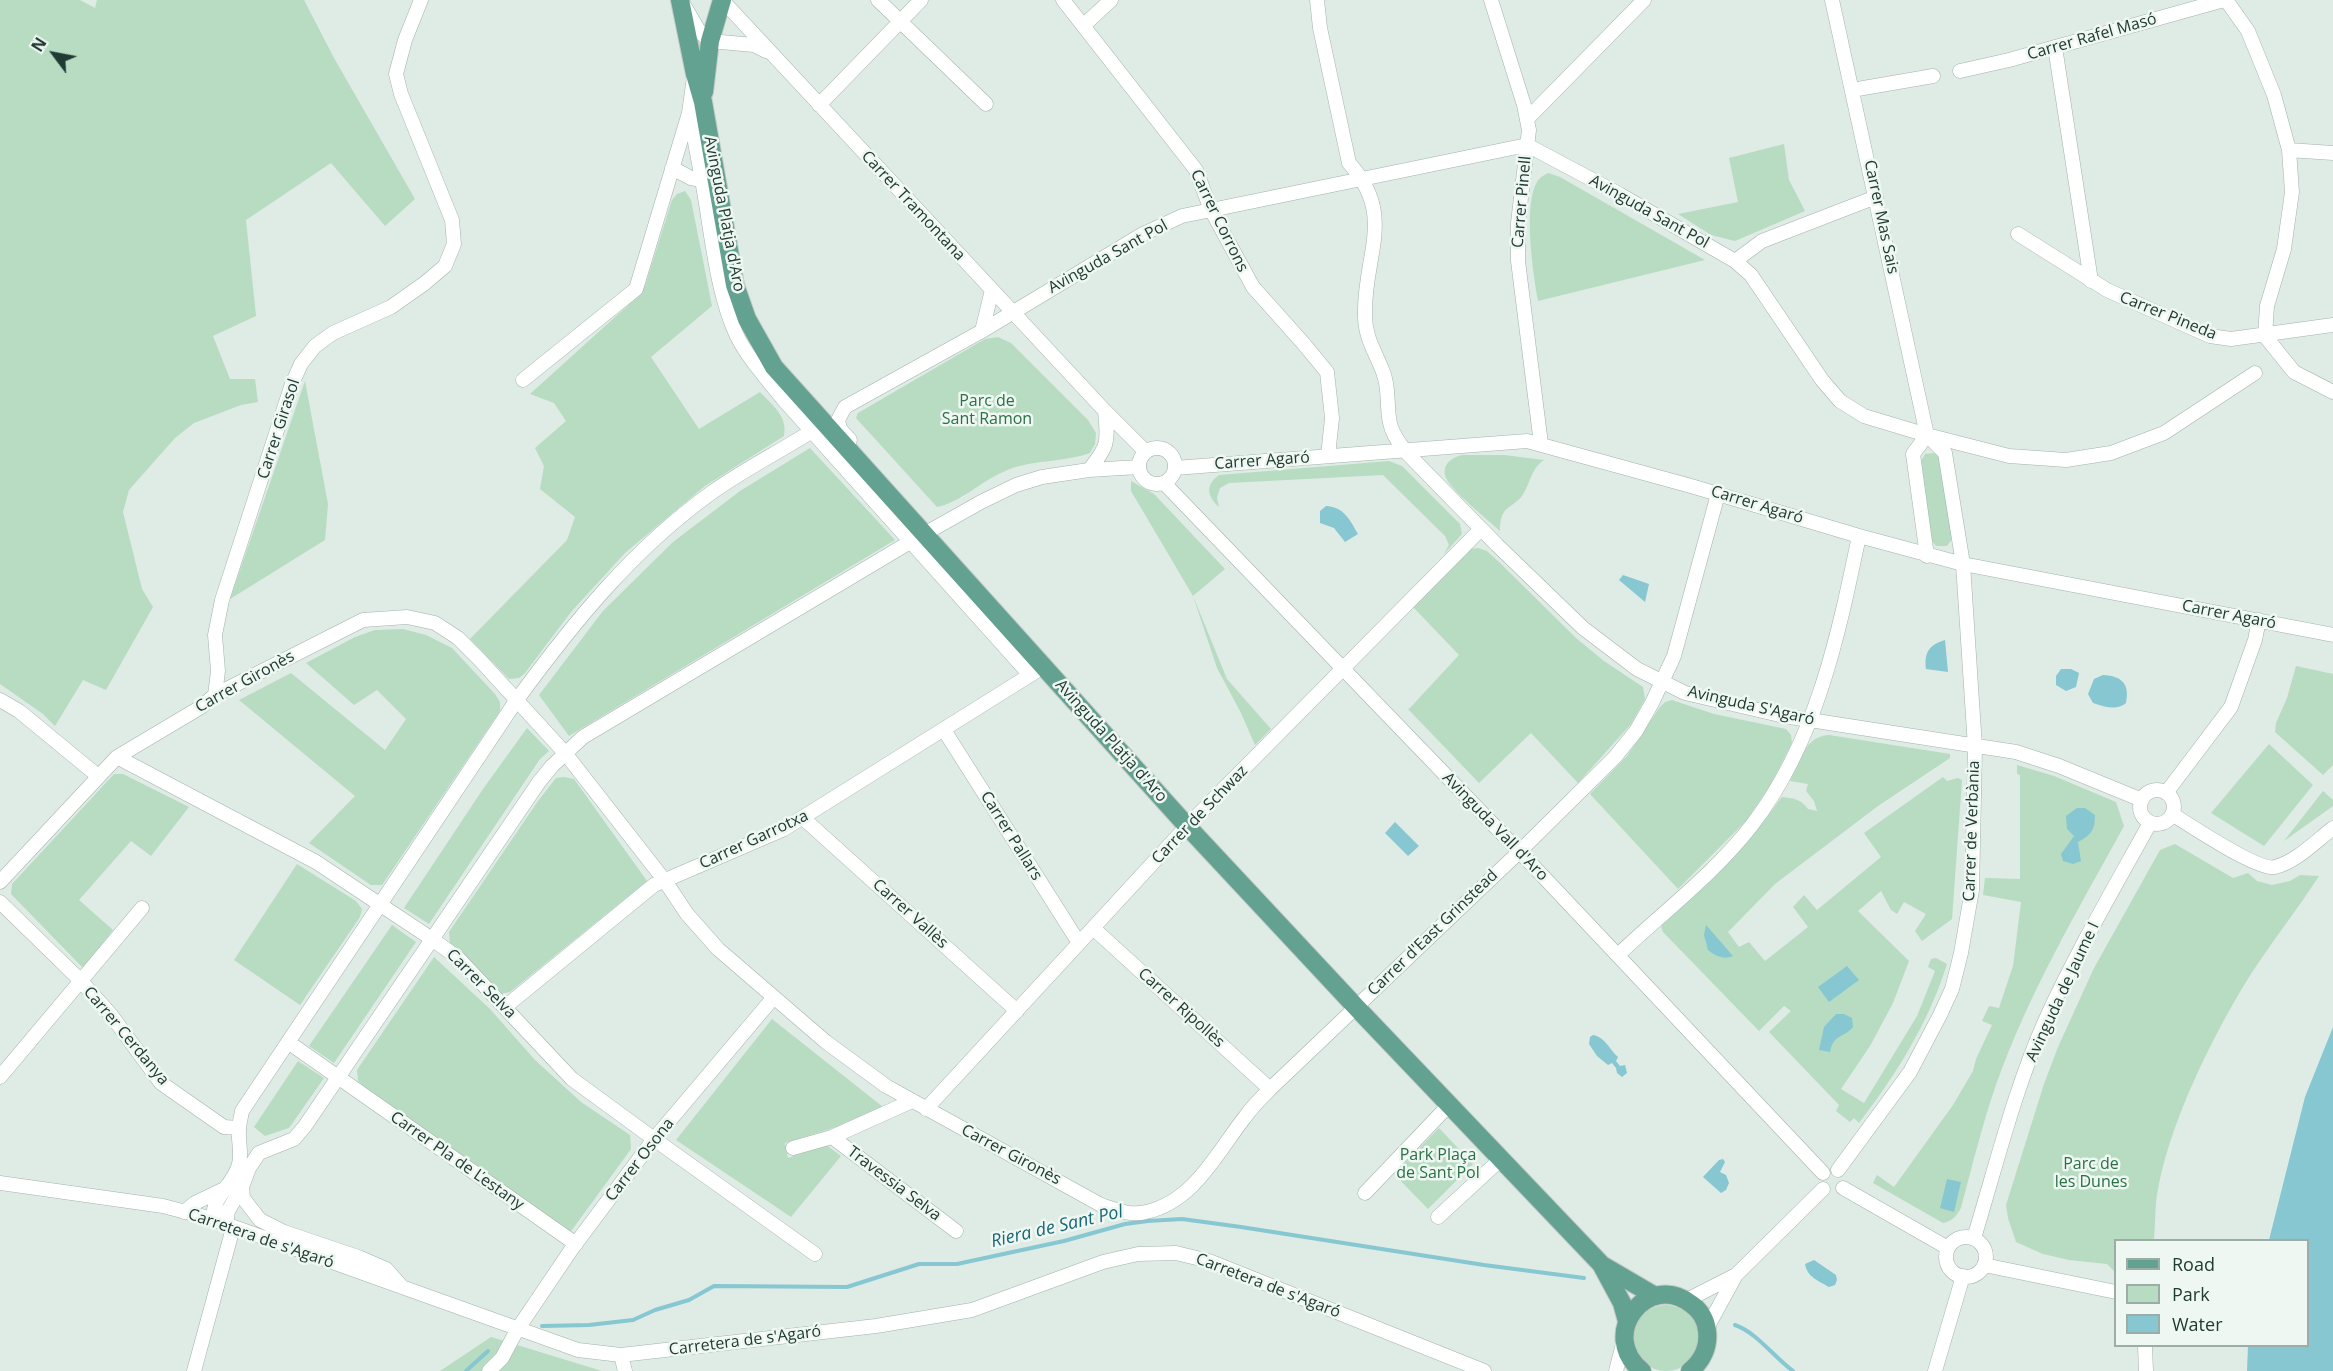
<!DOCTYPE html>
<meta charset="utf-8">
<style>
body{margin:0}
#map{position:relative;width:2333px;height:1371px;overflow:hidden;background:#dfebe5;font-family:"Open Sans",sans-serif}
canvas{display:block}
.legend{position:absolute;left:2114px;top:1239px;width:195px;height:108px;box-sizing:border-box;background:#eff7f3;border:2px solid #9caca6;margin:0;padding:8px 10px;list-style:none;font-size:18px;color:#203b33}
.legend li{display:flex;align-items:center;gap:12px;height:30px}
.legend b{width:30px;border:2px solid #9caca6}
.north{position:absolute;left:24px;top:24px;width:60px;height:60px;-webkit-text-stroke:4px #eff7f3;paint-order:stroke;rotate:302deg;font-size:16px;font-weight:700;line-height:24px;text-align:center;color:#203b33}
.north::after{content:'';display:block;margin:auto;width:21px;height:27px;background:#203b33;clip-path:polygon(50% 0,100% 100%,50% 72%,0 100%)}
</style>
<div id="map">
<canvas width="2333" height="1371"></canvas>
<ul class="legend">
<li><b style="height:8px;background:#63a190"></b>Road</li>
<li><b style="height:16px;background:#b7dcc1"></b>Park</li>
<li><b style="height:16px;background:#86c7d1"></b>Water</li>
</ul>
<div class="north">N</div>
</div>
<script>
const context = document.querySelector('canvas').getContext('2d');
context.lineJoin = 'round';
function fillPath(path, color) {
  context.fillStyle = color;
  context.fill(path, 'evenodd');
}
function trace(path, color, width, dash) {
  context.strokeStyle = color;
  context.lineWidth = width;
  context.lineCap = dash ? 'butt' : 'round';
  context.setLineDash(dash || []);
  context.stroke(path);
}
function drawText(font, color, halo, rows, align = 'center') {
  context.font = font + ' "Open Sans",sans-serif';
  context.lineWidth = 5;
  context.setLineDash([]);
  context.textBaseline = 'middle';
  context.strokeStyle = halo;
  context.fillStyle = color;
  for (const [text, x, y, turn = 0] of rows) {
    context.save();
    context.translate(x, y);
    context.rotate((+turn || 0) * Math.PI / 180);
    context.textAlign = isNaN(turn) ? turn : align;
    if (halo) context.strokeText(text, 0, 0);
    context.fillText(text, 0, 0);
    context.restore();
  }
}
const green = new Path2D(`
 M0 0H80L95 8 97 0H304L334 58 415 199 385 226 331 163 246 220 256 316 213 336 230 379H255L258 402 241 405 194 423 175 438 129 490 123 512 142 589 153 607 106 690 83 680 55 726 43 714 0 684Z
 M1784 144 1789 180 1805 211 1735 241 1711 235 1678 214 1738 202 1729 158Z
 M1548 173 1560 177 1705 260 1538 301C1533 274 1523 205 1537 182 1539 178 1544 175 1548 173Z
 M685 191 691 200 712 306 651 357 699 429 760 392C772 405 788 416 784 436L705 486 625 553 571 612 525 673 519 678 509 679 470 639 567 540 575 517 540 489 544 466 535 448 566 421 554 403 530 394 635 299 645 286 672 200 677 194Z
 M998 337 1011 343 1088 420 1096 433 1095 444 1090 453C1062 463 1030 459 1003 472 980 482 961 502 937 507L856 418 858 413 985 339Z
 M305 381 328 504 325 540 230 599Z
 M810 448 895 540 569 736 539 695 603 611 673 542 740 491Z
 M1934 453 1940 458 1952 539 1947 546H1936L1931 540 1921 461 1925 454Z
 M1462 455H1504L1544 460C1531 468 1530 485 1522 496 1517 503 1508 506 1504 512 1500 518 1500 525 1500 531 1488 520 1451 490 1446 478 1441 465 1451 458 1462 455Z
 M1389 461 1402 466 1460 524 1462 534 1444 554 1449 545 1445 536 1383 475 1229 483 1220 488 1217 498 1219 507C1207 496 1205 485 1219 475Z
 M1131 481 1154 494 1225 569 1193 596 1227 679 1271 729 1255 745 1241 713 1217 668 1193 596 1131 491Z
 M1478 548 1487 551 1499 562 1576 638 1604 661 1643 687 1645 699 1631 724 1578 783 1531 733 1479 783 1407 708 1409 709 1459 655 1413 607 1470 549Z
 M403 629 426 635 452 648 495 694 500 702V711L382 885H371L309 843 355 796 239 700 291 673 385 750 406 719 377 690 354 705 306 663 355 637 375 630Z
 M2296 666 2333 674V765L2323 775 2275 732 2276 723 2287 698Z
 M1672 700 1714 714 1786 729 1791 735 1792 743 1770 786 1746 821 1678 889 1590 794 1627 756 1660 707 1665 702Z
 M527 728 549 751 540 759 429 924 404 908 483 789Z
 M1829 735 1950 754V758L1878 806 1775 884 1728 932 1739 947 1749 942 1765 961 1808 927 1793 907 1804 895 1817 910 1881 857 1864 833 1943 777 1947 781 1958 778 1962 780 1952 919 1922 941 1915 931 1926 914 1904 902 1897 914 1891 910 1881 891 1858 911 1909 961 1893 1003 1870 1046 1841 1089 1864 1103 1917 1016 1935 971 1928 967 1931 959 1936 958 1947 964C1929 1022 1896 1075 1859 1123L1854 1118 1850 1122 1836 1111 1839 1105 1769 1032 1791 1011 1784 1006 1759 1031 1663 932 1661 926C1705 886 1746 846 1782 797 1793 798 1801 799 1808 809L1817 811 1814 801 1806 791 1808 784 1790 781C1800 761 1805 736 1829 735Z
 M2269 744 2313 785 2264 846 2211 813Z
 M2017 765 2054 776 2116 802 2124 826C2078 910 2028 994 1996 1085 1982 1125 1972 1167 1961 1208 1956 1217 1952 1221 1943 1223L1873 1183 1877 1175 1894 1187 1953 1105 1973 1071 1976 1059 1992 1025 1982 1021 1989 1006 1999 1008 2013 966 2021 902 1983 895 1985 878 2020 879V775L2017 774Z
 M114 774H123L189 807 151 856 131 841 79 900 113 930 83 968 11 894 12 884Z
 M564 777 574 779 647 881 510 992 500 994 450 944 449 932 538 801 556 778Z
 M2323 791 2333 800V806L2284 841Z
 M2175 844 2233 878 2248 873 2257 881 2272 885 2290 881 2300 875 2319 876C2297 910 2273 940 2251 974 2213 1034 2164 1133 2156 1204 2155 1216 2155 1228 2154 1240H2116L2115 1272 2107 1264 2069 1260 2043 1254 2016 1242 2008 1218 2006 1205 2044 1084 2058 1047 2094 968 2160 850Z
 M297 864 356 901 362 909 360 917 300 1005 234 960Z
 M392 925 416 942 334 1063 309 1046Z
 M434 957 490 1009 535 1060 581 1102 630 1135 631 1149 569 1234 378 1102 358 1081 357 1070Z
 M772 1019 888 1111 785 1143 788 1158 825 1144 841 1156 791 1217 676 1140Z
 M298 1061 324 1078 289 1128 265 1136 254 1127Z
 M1439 1128 1473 1164 1428 1209 1394 1174Z
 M1633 1338a33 33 0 1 1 66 0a33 33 0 1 1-66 0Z
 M491 1337 602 1371H440Z`);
const water = new Path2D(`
 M1326 506C1344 507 1350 520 1358 534L1345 542 1334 528 1320 523V511Z
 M1623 575 1649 584 1645 602 1619 580Z
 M1945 640 1948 672 1926 669C1924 652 1929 645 1945 640Z
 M2061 669H2071L2079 673 2076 687 2066 691 2056 685V676Z
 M2103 675C2122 676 2130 684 2126 703 2116 711 2106 707 2093 703L2088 694 2094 679Z
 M2077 808H2085L2095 815C2095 830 2091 835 2078 842L2081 861 2073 864 2063 861 2061 854 2074 836 2067 829 2066 816Z
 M1395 822 1419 846 1408 856 1385 833Z
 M1706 925 1733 956C1724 960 1715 956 1708 950L1704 935Z
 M1847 966 1859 980 1829 1002 1818 987Z
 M1836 1014H1844L1852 1018 1853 1027C1843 1039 1834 1033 1830 1052L1819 1050 1824 1027Z
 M2333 1027V1371H2247L2248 1346H2308V1240H2269L2305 1097Z
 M1593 1035C1605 1037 1610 1050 1618 1057L1616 1061 1620 1066 1625 1065 1627 1073 1622 1077 1617 1073 1616 1068 1612 1063 1608 1065 1597 1056 1589 1044 1590 1037Z
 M1723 1159 1725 1162 1720 1172 1726 1175 1729 1183 1726 1190 1721 1193 1703 1177 1719 1160Z
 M1947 1179 1961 1182 1954 1212 1940 1208Z
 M1814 1260 1836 1275 1837 1280 1835 1285 1829 1287C1819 1281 1807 1277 1805 1264Z`);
const stream = new Path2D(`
 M1735 1325C1756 1332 1774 1357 1793 1371
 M542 1326 589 1325 633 1320 655 1310 689 1300 714 1286 847 1287 919 1264H957L1064 1241 1125 1224 1148 1221 1182 1219 1241 1227 1484 1265 1584 1278
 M466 1371 488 1351`);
const minor = new Path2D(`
 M722 0 1105 411 1146 452
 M878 0 986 104
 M1063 0 1196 170 1211 210 1253 287 1303 343 1327 372 1332 418 1328 456
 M1317 0 1320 28 1349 163C1397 216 1363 256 1365 316 1365 338 1376 353 1383 372 1390 389 1386 406 1390 423 1392 434 1399 442 1405 451L1497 545 1583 628 1637 669 1685 693 1784 716 2016 752 2059 766 2142 800
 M1491 0 1524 105 1529 130 1518 223V261L1541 444
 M1832 0 1927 435 1945 453 1963 564 1975 747 1972 890 1961 953 1952 989 1940 1015 1910 1072 1838 1170
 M2226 0 2248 31 2274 95 2289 150 2292 192 2284 249 2267 306 2265 336
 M685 7 699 31 710 41 754 45 766 51
 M1084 25 1111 0
 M2055 47 2091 281
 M1960 71 2009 60 2224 0
 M1852 90 1933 76
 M819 105 921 0
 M690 115 702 180
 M1527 119 1644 0
 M2289 150 2333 153
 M672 168 691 178 702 180C711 228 716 291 736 334 747 357 766 378 782 398L1030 675
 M2018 234 2107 290 2210 336 2231 339 2333 325
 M1735 261 1762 241 1876 197
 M982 331 992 290
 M2265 336 2294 372 2333 392
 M523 380 636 289 689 113 694 77
 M850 440 840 429 838 420 845 407 982 331 1143 234 1182 216 1527 145 1619 194 1735 261 1751 275 1822 380 1840 401 1864 416 1927 435 2009 456 2066 460 2111 453 2164 433 2255 373
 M1139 466a18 18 0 1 1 36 0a18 18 0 1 1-36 0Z
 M1175 468 1527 441 1691 486 1859 536 1963 564 2333 635
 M1089 470C1109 445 1108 442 1105 411
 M1164 483 1538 871 1823 1173
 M1927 556 1913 454 1927 435
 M215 695 218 671 215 635 222 600 292 384 301 364 315 346 333 333 391 307 425 283 445 266 454 244 452 220 401 94 396 74 405 40 421 0
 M0 700 19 711 98 776
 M944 730 1079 943
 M117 757 316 862 432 939 458 958 572 1079 654 1139 815 1254
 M2140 807a17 17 0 1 1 34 0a17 17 0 1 1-34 0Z
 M2166 793 2231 707 2255 640 2259 620
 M2172 814C2189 825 2259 871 2275 867 2296 862 2316 841 2333 828
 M803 818 1017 1011
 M0 882 117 757 201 707 215 695 363 620 407 617 435 623 458 638 479 659 565 753 665 881 687 914 718 949 826 1042 886 1086 1101 1205C1116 1210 1131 1216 1146 1212 1194 1202 1218 1151 1245 1117 1252 1107 1261 1098 1270 1089L1519 852 1615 757 1636 731 1652 703 1674 656 1718 494
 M0 902 80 980 111 1015 161 1083 224 1127 239 1128
 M1093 928 1270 1089
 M1618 955C1663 912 1714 874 1752 825 1816 742 1838 637 1859 536
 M505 1007 654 885 784 829 1035 672
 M288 1042 576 1244
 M0 1077 142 908
 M926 1109 1187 826 1481 529
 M832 1137 956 1231
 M793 1148 832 1137 912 1101
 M0 1183 163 1206 209 1218 578 1350 621 1355 876 1326 972 1310 1103 1262 1138 1254 1176 1253 1209 1261 1484 1371
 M242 1187 243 1198 260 1220 284 1232 358 1257 386 1269 402 1287
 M1843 1188 1948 1248
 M1365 1193 1449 1105
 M184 1212 195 1203 222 1190
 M1438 1217 1501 1159
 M213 1220C212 1195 234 1185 239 1164 242 1154 238 1141 239 1130 239 1124 241 1117 242 1111L516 701C573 623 632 550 711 493 743 470 779 452 812 431
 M226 1225 228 1211 242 1187 249 1168 259 1153 294 1139 305 1126 539 782 552 766 583 737 910 542 981 502 1016 485 1042 477 1089 470 1139 467
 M1946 1257a20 20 0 1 1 40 0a20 20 0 1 1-40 0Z
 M1974 1238C1996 1166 2014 1091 2045 1021 2076 953 2114 888 2150 823
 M1984 1265 2116 1292
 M1687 1300 1736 1275 1823 1189
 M1707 1328 1736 1275
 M2145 1346 2146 1371
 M621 1355 625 1371
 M194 1371 233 1228
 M489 1371 502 1358 517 1330 571 1250 654 1139 774 997
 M1616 1371 1624 1340
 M1935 1371 1963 1276`);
const major = new Path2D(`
 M680 0 695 74 703 102 735 285 747 319 774 367 1187 826 1356 1007 1601 1264 1622 1303 1627 1321
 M704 92 710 41 722 0
 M1602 1265 1655 1296
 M1642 1371C1597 1335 1648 1270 1691 1304 1700 1310 1706 1320 1707 1331 1709 1347 1702 1361 1690 1371`);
const streetNames = [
 ["Carrer Rafel Masó",2092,37,-16],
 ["Carrer Pinell",1522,202,-85],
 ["Carrer Tramontana",913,206,47],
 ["Avinguda Sant Pol",1649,212,29],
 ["Avinguda Platja d'Aro",724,214,79],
 ["Carrer Mas Sais",1881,217,78],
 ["Carrer Corrons",1219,221,64],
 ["Avinguda Sant Pol",1108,257,-29],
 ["Carrer Pineda",2168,316,22],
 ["Carrer Girasol",279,429,-72],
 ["Carrer Agaró",1262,461,-4],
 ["Carrer Agaró",1757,505,17],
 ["Carrer Agaró",2229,615,11],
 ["Carrer Gironès",245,682,-29],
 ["Avinguda S'Agaró",1751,706,13],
 ["Avinguda Platja d'Aro",1111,741,48],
 ["Carrer de Schwaz",1200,815,-46],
 ["Avinguda Vall d'Aro",1495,827,46],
 ["Carrer de Verbània",1972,831,-88],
 ["Carrer Pallars",1011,836,58],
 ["Carrer Garrotxa",754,840,-25],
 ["Carrer Vallès",910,914,42],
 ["Carrer d'East Grinstead",1433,933,-44],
 ["Carrer Selva",481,984,45],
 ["Avinguda de Jaume I",2063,992,-65],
 ["Carrer Ripollès",1181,1008,42],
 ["Carrer Cerdanya",126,1036,50],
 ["Carrer Gironès",1011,1155,28],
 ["Carrer Osona",640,1160,-52],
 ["Carrer Pla de Ľestany",457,1161,35],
 ["Travessia Selva",894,1184,37],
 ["Carretera de s'Agaró",261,1239,19],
 ["Carretera de s'Agaró",1268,1286,21],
 ["Carretera de s'Agaró",745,1341,-7]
];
const parkNames = [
 ["Parc de",987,401],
 ["Sant Ramon",987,419],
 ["Park Plaça",1438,1155],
 ["de Sant Pol",1438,1173],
 ["Parc de",2091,1164],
 ["les Dunes",2091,1182]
];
const waterNames = [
 ["Riera de Sant Pol",1057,1227,-13]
];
fillPath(green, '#b7dcc1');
fillPath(water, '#86c7d1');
trace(stream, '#86c7d1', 4);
trace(minor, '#a2b3ac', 15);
trace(major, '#c1c8c6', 20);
trace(minor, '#fff', 14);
trace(major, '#63a190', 18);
drawText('16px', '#203b33', '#eff7f3', streetNames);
drawText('16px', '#2a7144', '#eff7f3', parkNames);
drawText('italic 18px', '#1a6976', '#eff7f3', waterNames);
</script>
